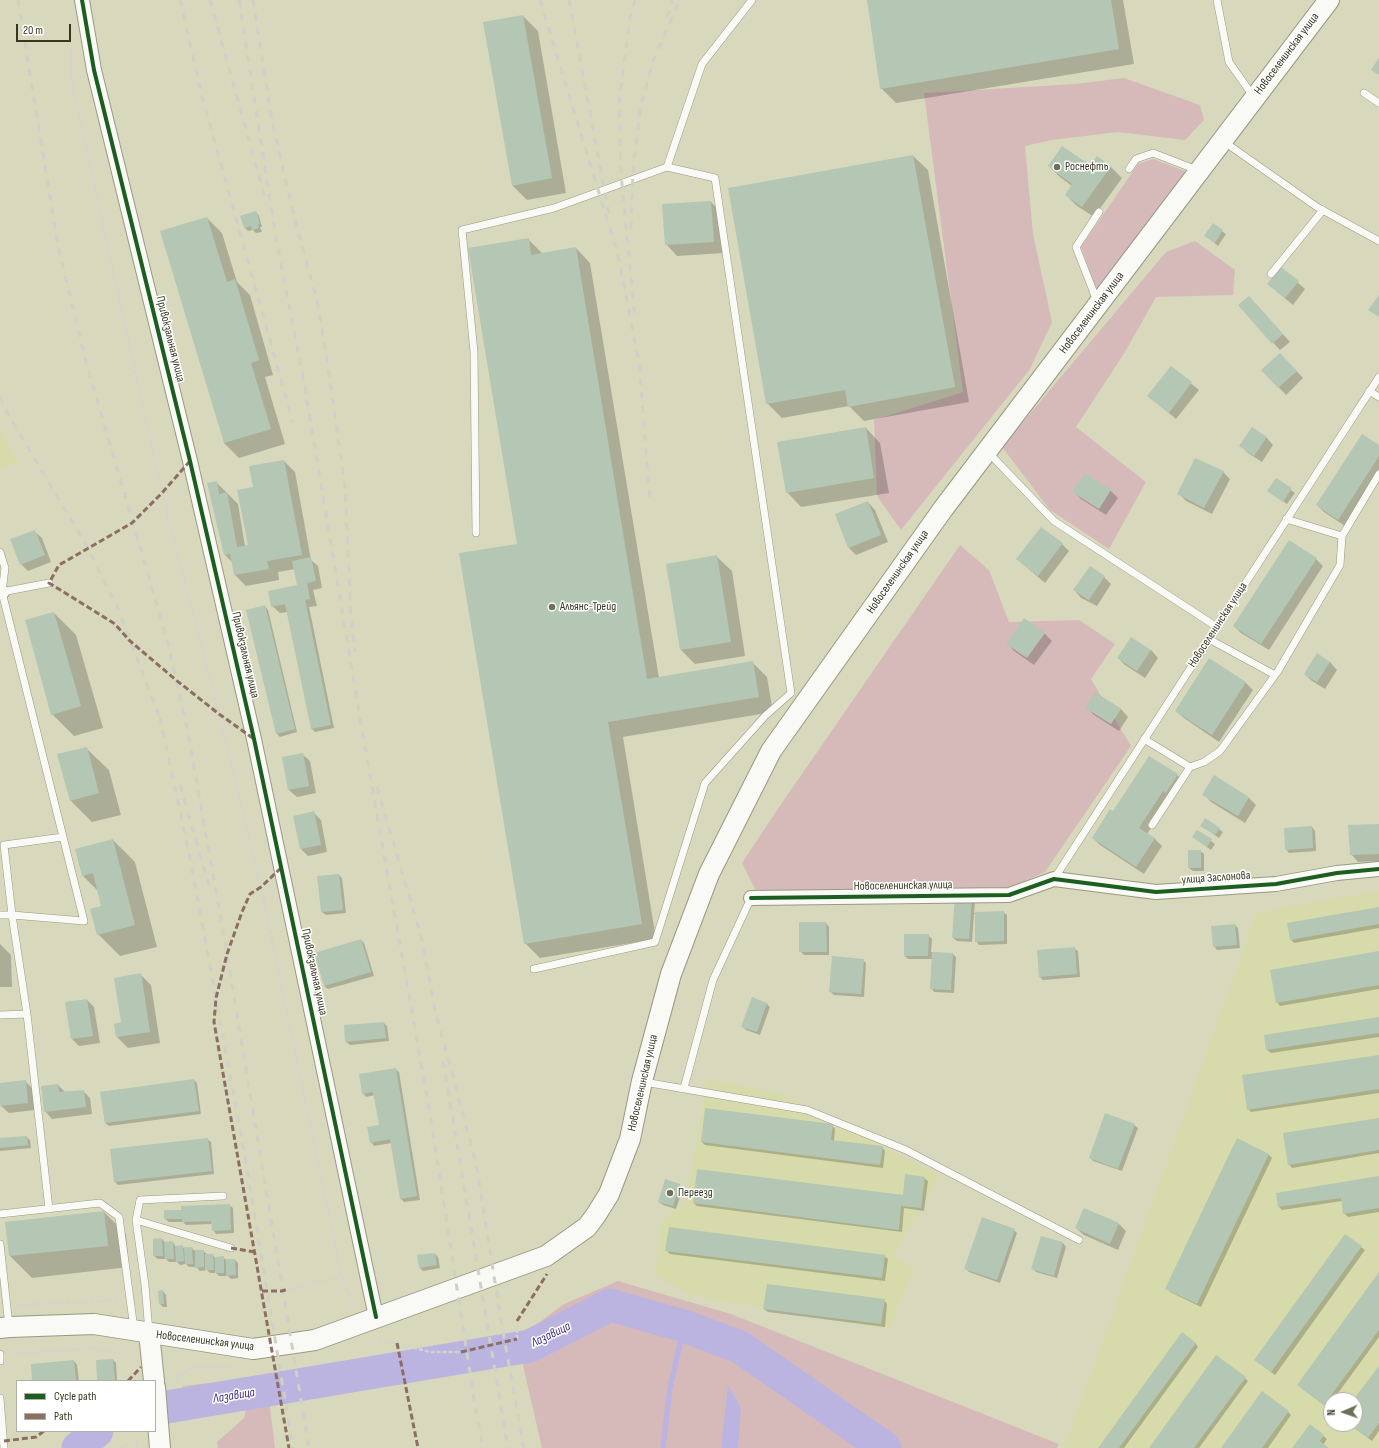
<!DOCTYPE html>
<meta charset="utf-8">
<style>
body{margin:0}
#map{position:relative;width:1379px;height:1448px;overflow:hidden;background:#d8d9bc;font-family:"Sofia Sans Condensed",sans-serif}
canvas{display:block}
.legend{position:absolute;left:16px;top:1380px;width:140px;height:52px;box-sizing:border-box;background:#fff;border:1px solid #afafa6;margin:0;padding:5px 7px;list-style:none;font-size:12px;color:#363721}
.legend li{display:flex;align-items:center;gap:8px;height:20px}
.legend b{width:20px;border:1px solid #afafa6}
.north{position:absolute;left:1323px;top:1392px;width:40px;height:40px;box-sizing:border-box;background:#fff;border:1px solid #afafa6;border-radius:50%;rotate:268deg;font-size:11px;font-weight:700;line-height:16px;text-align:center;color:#363721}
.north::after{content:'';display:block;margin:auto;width:14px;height:18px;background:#6f7057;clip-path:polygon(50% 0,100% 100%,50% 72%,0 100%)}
.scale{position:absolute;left:16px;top:24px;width:55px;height:18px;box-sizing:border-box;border:2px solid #363721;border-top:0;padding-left:5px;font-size:12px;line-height:14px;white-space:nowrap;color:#363721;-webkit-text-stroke:3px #fff;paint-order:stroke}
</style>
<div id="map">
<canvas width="1379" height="1448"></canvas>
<ul class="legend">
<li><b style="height:5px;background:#1b5e20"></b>Cycle path</li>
<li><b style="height:5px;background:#8d6e63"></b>Path</li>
</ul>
<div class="north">N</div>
<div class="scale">20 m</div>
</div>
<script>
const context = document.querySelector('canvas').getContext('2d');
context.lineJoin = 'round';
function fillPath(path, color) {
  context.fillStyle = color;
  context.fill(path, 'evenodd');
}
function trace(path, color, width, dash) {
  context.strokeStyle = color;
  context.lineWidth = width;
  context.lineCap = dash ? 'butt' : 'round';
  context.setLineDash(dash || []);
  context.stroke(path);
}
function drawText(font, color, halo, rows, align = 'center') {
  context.font = font + ' "Sofia Sans Condensed",sans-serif';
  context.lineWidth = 3;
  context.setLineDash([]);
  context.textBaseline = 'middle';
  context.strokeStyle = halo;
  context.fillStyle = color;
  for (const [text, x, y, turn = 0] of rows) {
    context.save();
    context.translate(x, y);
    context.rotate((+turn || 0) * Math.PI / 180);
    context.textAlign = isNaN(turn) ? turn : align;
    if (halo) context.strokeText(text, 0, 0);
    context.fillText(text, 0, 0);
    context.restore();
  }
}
const built = new Path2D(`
 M0 430 19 463 0 469Z
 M1379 890V1448H1064L1235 973 1255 913ZM1331 1400H1355V1424H1331Z
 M707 1079 780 1093 940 1176 893 1256 914 1269 889 1329 695 1296 655 1275 662 1220 686 1202Z`);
const green = new Path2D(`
 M1124 78 1200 105 1204 120 1185 140 1118 132 1052 140 1025 146 1033 234 1052 322 1030 369 901 530 877 496 874 420 963 392 924 93 1075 84Z
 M1153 159 1190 173 1098 294 1081 247 1138 164Z
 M1195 241 1235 270 1233 295 1156 297 1125 352 1076 427 1146 482 1109 549 1050 510 1002 447 1166 252Z
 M960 545 989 570 1009 622 1079 620 1115 644 1091 679 1131 746 1045 872 1007 889 756 891 742 863 775 813Z
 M618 1281 731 1314 1059 1444 1057 1448H542L517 1339 564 1304Z
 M233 1380 267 1384 275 1448H218L217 1442 244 1418 247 1406 223 1404 204 1415 183 1421V1386Z`);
const water = new Path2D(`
 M728 1385 741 1408 738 1448H721Z`);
const shadow = new Path2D(`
 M868 0H1123L1134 64 896 103 881 88Z
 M523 16 538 31 566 193 527 200 512 185Z
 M913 156 928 170 969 402 864 421 849 406 782 418 767 403Z
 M1098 157 1111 167 1122 178 1094 217 1077 206 1066 195 1072 186 1060 177 1049 166 1091 167Z
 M711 202 722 213 724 253 677 256 666 244Z
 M256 212 259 216 262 227H260L262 232 256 233 253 230 248 231 245 228Z
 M207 218 222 233 237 282 250 295 273 375 265 377 285 444 239 458 224 443Z
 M1213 225 1226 234 1218 246 1206 236Z
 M528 239 543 254 576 248 590 263 659 678 752 662 767 677 773 712 623 737 656 939 540 958 525 943 518 545Z
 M1281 268 1305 289 1293 305 1276 291Z
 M1256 304 1290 342 1280 350 1239 306Z
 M1287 361 1303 378 1286 395 1262 370Z
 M1171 367 1199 390 1176 419 1148 396Z
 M866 428 880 443 889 493 801 507 787 492Z
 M1266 437 1273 445 1262 462 1248 453 1241 446Z
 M1379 446V474L1345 526 1324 512 1317 505Z
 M284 461 295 472 311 560 318 566 322 588 313 590 317 606 309 607 334 728 315 732 312 729 287 612 280 613 272 606 298 586 295 569 278 572 279 580 246 586 235 575 232 562 225 555 216 482 238 504 245 546 249 545 254 488Z
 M1223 472 1230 479 1212 514 1186 501 1178 493Z
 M1276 479 1295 493 1287 504 1268 491Z
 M1110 490 1118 498 1106 515 1081 499 1074 492Z
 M868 502 875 510 888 542 856 555 849 548Z
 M34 531 42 538 51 562 28 571 21 564Z
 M1062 544 1069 551 1045 583 1017 559Z
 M717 557 732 571 745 656 695 664 681 650Z
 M1316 559 1323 566 1269 650 1241 633 1234 626Z
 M1104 577 1111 584 1097 606 1081 598 1074 590Z
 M265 606 268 610 297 732 280 737 276 733Z
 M54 613 76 635 103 728 74 736 52 714Z
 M1044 633 1052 641 1034 665 1014 651 1007 643Z
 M1151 650 1158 658 1145 678 1125 665 1118 658Z
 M1210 660 1246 683 1253 690 1219 742 1184 718 1176 711Z
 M1330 662 1337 670 1325 689 1312 681 1305 674Z
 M1096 693 1121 709 1128 717 1119 731 1094 715 1087 708Z
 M86 748 109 770 121 815 92 822 70 800Z
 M302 754 310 761 316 793 297 797 289 790Z
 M1177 775 1184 782 1173 799 1171 797 1147 834 1155 839 1162 846 1144 874 1100 845 1093 838 1114 813Z
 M1214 777 1249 798 1256 805 1245 823 1211 802 1204 794Z
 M314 813 321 820 327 852 308 856 301 849Z
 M1206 820 1223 832 1219 838 1202 826Z
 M1379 825V861L1358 862 1351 854Z
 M1312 827 1315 831 1316 851 1289 853 1286 849Z
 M1197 831 1215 844 1211 850 1193 837Z
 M113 840 135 862 157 947 120 956 98 934 103 907 99 892 83 876Z
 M1189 851H1200L1204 854V871H1193L1189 868Z
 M339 875 342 878 346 913 326 915 322 912Z
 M956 898 975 902 974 913 1003 912 1007 915V944L979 945 976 941V914H974L972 942 957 941 953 938Z
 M1379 908V928L1294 943 1291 940Z
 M826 923 829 927V955H804L800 951Z
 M1235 925 1238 928 1240 948 1217 950 1214 946Z
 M928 935 932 939 931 952 953 954 956 957 954 993 934 992 931 988 932 959H908L905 956Z
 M361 940 364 943 374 976 328 989 324 986Z
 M0 944 11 955 12 987H0Z
 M1074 948 1078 951 1080 977 1043 980 1040 977 1038 951Z
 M1379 952V989L1280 1006 1277 1002Z
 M863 960 866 963 864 997 834 995 830 991Z
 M140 974 151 985 160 1043 128 1048 117 1037Z
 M752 999 767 1004 770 1007 760 1035 746 1030 743 1027Z
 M87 1000 94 1007 100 1043 79 1046 72 1039Z
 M1379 1018V1037L1271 1053 1267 1050 1265 1036Z
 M384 1023 387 1026 389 1041 350 1045 346 1042Z
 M1379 1056V1093L1251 1112 1248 1109Z
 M395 1069 399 1072 420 1200 404 1202 401 1199 392 1143 374 1146 371 1142 380 1126 375 1095 366 1097 363 1093Z
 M194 1080 197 1083 201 1114 109 1126 105 1123 101 1092Z
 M26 1082 33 1089 35 1110 9 1113 1 1106 0 1084Z
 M58 1085 66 1093 83 1091 90 1098 92 1114 52 1119 45 1111Z
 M1379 1119V1153L1292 1168 1289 1164Z
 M832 1125 835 1129 834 1141 882 1147 885 1151 883 1168 705 1145 702 1142Z
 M1134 1125 1138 1128 1122 1171 1093 1161 1090 1157Z
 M27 1137 30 1140 31 1148 0 1151V1139Z
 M207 1139 211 1142 214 1174 118 1185 114 1181Z
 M1268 1154 1272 1158 1201 1307 1170 1292 1167 1288Z
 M1379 1177V1212L1348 1217 1344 1213 1342 1201 1282 1210 1279 1207 1277 1194Z
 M924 1178 928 1181 924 1211 904 1208 902 1232 697 1206 694 1203 904 1196Z
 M679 1185 683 1188 676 1209 663 1205 659 1202Z
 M229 1205 233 1208 234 1233 216 1234 213 1230 212 1224 186 1225 183 1222H169L165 1219 182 1210Z
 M1085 1209 1119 1224 1126 1231 1118 1250 1084 1235 1076 1228Z
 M104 1212 126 1234 129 1267 32 1278 10 1256 6 1223Z
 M1014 1230 1017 1233 1000 1283 969 1272 965 1268Z
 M1345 1235 1365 1250 1275 1375 1259 1363Z
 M1042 1237 1063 1243 1066 1247 1057 1278 1036 1272 1033 1269Z
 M162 1239 165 1242H173L176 1247 192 1248 195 1251H203L207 1254 213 1255 215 1258 223 1257 226 1260H235L238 1263V1278L231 1279 228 1276H219L216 1273H210L207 1270 200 1271 196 1267H189L186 1264 180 1265 177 1262H169L166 1259H158L154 1256Z
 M666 1250 884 1256 888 1259 885 1281 670 1254Z
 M435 1254 438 1257 440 1268 423 1271 420 1268Z
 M1379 1273V1337L1333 1400H1331V1403L1328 1408 1301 1388Z
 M163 1291 166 1295 167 1307H163L160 1304 159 1292Z
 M884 1300 887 1304 885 1327 768 1312 764 1309Z
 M1195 1343 1198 1347 1124 1448H1099Z
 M113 1360 116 1363 117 1381H98Z
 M74 1361 77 1365 79 1381H33Z
 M1379 1367V1431L1372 1441 1349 1424H1355V1400Z
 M1245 1378 1248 1381 1199 1448H1150Z
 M1288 1412 1291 1415 1268 1448H1222Z
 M1310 1426 1327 1439 1323 1445 1328 1448H1293Z`);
const stream = new Path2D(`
 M663 1448 670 1388 684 1326`);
const river = new Path2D(`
 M155 1409 530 1346 610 1305 684 1326 740 1347 885 1448
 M78 1448 97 1431`);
const building = new Path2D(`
 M867 0H1111L1119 49 880 89Z
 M523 15 552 178 512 186 483 22Z
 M1379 58V75L1371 70Z
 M1062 146 1090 165 1097 156 1111 166 1082 207 1065 195 1072 184 1048 166Z
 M913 155 955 387 848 407 845 390 766 404 728 188Z
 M711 201 714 242 665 245 662 204Z
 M256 211 260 224H258L259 228 252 230 251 226 244 228 240 216Z
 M207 217 227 282 235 279 259 360 251 363 271 429 224 443 160 231Z
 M1213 223 1223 230 1215 243 1204 236Z
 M529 238 531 255 576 247 647 679 753 661 759 697 608 722 642 924 524 944 459 553 517 544 468 248Z
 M1281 267 1299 281 1285 298 1267 284Z
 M1379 295V317L1368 310Z
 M1249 296 1283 334 1272 344 1238 305Z
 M1280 353 1297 371 1278 388 1261 370Z
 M1171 366 1192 382 1169 413 1147 396Z
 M866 427 874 478 786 493 777 442Z
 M1252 427 1267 437 1254 456 1239 446Z
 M1362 434 1379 445V456L1338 520 1316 505Z
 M1195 458 1224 471 1204 508 1177 494Z
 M284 460 302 555 267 561 269 569 234 575 230 554 224 555 207 483 217 481 219 494 227 492 237 547 248 545 237 490 253 487 249 466Z
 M1085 473 1111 490 1099 509 1072 492Z
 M1276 478 1292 488 1283 502 1267 491Z
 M868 501 881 535 848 548 835 514Z
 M1041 527 1063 543 1038 576 1016 559Z
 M35 530 45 555 20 565 10 539Z
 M1289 540 1317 558 1261 644 1233 626Z
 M717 555 731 642 680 650 666 564Z
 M311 557 316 581 307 583 310 599 305 600 331 725 311 729 285 604 271 607 268 591 297 585 292 561Z
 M1090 566 1105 576 1089 600 1073 590Z
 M265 605 295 729 276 734 246 610Z
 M54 612 81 706 51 715 25 620Z
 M1024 618 1045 633 1027 658 1006 644Z
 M1131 637 1151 650 1137 671 1117 658Z
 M1317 653 1330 662 1317 682 1304 674Z
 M1209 658 1246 682 1212 735 1175 711Z
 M1095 692 1121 709 1111 724 1085 708Z
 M87 747 99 793 70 801 57 754Z
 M303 753 309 786 288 790 282 757Z
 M1149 756 1178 774 1166 793 1163 791 1139 828 1155 838 1136 867 1092 838 1110 809 1113 811Z
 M1214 775 1249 797 1238 816 1202 795Z
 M314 811 321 845 300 849 293 816Z
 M1205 818 1220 828 1215 835 1200 826Z
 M1379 824V854L1350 855 1348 825Z
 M1312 826 1313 848 1285 850 1284 828Z
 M1197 830 1212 839 1207 847 1192 837Z
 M113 839 135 925 97 935 90 909 101 906 93 873 82 876 75 849Z
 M1188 850H1201V868H1188Z
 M339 874 343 910 321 912 317 876Z
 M955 897 972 898 969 939 952 938Z
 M1379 907V924L1290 940 1287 923Z
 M1004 911V941L975 942V912Z
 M799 922H826L827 952H799Z
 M1235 924 1237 945 1213 947 1211 926Z
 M904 934H929L928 956H904Z
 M361 939 371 972 324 986 314 953Z
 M1075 947 1077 974 1039 977 1037 950Z
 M1379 951V985L1276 1003 1270 970Z
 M932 952 953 953 951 990 930 989Z
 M832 956 864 959 861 994 829 992Z
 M141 973 150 1032 116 1037 114 1024 121 1022 114 978Z
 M752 997 767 1003 757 1032 741 1027Z
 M87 999 93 1036 71 1039 65 1002Z
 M1379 1017V1033L1266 1050 1264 1035Z
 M384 1022 386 1038 345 1042 344 1025Z
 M1379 1055V1089L1247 1110 1242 1075Z
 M396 1068 417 1196 400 1199 390 1139 370 1143 367 1127 379 1125 373 1092 362 1094 359 1074Z
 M194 1079 199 1111 105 1123 100 1092Z
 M26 1080 28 1103 0 1106V1083Z
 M58 1084 59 1092 84 1090 86 1107 44 1112 41 1086Z
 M705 1108 833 1124 831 1140 883 1146 880 1165 701 1142Z
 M1105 1113 1135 1124 1118 1169 1089 1158Z
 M1379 1118V1150L1288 1165 1283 1133Z
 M27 1136 28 1145 0 1148V1138Z
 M208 1138 212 1171 114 1182 110 1149Z
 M1237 1138 1269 1154 1197 1304 1165 1289Z
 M697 1169 903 1195 905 1174 925 1177 921 1208 901 1206 899 1230 693 1203Z
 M1379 1176V1208L1343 1214 1341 1198 1278 1207 1276 1193Z
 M665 1179 680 1184 673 1206 658 1202Z
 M230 1204 231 1230 212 1231 211 1221 182 1222V1219H164V1210H181V1206Z
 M1084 1208 1119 1223 1110 1244 1075 1228Z
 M104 1211 108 1246 9 1256 5 1222Z
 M982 1217 1015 1229 997 1280 964 1269Z
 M669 1227 885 1255 882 1278 665 1251Z
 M1345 1234 1362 1246 1271 1372 1254 1360Z
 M1041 1236 1063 1242 1054 1276 1031 1269Z
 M162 1238 163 1256H153V1239Z
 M173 1241 174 1259H165L164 1242Z
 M183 1245 184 1261 176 1262 175 1246Z
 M192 1247 193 1264H185L184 1248Z
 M195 1250H204V1267L195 1268Z
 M435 1253 437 1265 419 1268 417 1255Z
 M205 1254H213L214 1270H205Z
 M224 1256V1273H215V1257Z
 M226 1259H235L236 1275 226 1276Z
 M1379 1272V1330L1324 1405 1297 1385Z
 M767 1284 885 1299 881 1324 763 1309Z
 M163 1290 164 1304H159L158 1291Z
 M1182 1332 1196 1343 1119 1448H1098Z
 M1216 1355 1246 1377 1194 1448H1149Z
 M113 1359 115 1381H97L96 1360Z
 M74 1360 76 1381H32L31 1364Z
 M1379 1366V1423L1368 1438 1349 1424H1355V1400H1353Z
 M1262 1391 1289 1411 1262 1448H1221Z
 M1310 1424 1324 1435 1320 1441 1329 1448H1292Z`);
const path = new Path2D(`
 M71 41V78L162 493 219 714 261 887 342 1277 354 1307
 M288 1289 342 1277
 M18 1305 119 1300
 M517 1339V1321
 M372 1340 397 1343 430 1352H461
 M11 1354 95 1348 133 1357
 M174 1386 177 1378 191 1367H236
 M119 1448 137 1440
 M137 1448V1440L139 1433`);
const service = new Path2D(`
 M1217 0 1229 62 1253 96
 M1364 93 1379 103
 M1223 141 1317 207 1379 241
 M667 167 702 64 752 0
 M1129 169 1136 159 1153 153 1197 170
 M1271 274 1323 210
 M1097 301 1076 247 1099 212
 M1369 391 1379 397
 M988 452 1054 521 1217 627
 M1286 519 1342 536
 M476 533 474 352 462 230 554 208 667 167 715 178 791 693 765 716 705 783 655 942 534 969
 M0 552 5 568 2 592 84 921 12 915H0
 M2 592 49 583
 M1209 639 1275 675
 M1144 739 1190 767 1204 762 1220 751 1278 671 1340 565 1342 536 1379 474
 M1152 825 1190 767
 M1054 879 1379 377
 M0 1015 27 1014
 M644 1082 807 1110 906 1150 1079 1240
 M684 1088 713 980 751 898
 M49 1209 27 1014 12 915 4 845 63 837
 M0 1214 100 1203 119 1217 134 1329
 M136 1220 140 1200 223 1196
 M0 1244 9 1326
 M149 1332 145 1285 136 1220 231 1248
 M0 1354V1361
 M0 1398 4 1448`);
const minor = new Path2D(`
 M82 0 94 70 190 461 254 739 376 1317
 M0 592H2
 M751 898 1009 895 1054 879 1156 892 1276 884 1337 873 1379 869`);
const secondary = new Path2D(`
 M0 1328 10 1327 94 1324 253 1349 315 1340 546 1256 587 1227 596 1215 609 1194 630 1139 642 1081 671 974 709 874 771 751 943 509 1329 0
 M149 1333 154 1381
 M155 1387 160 1448`);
const rail = new Path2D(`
 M18 0 58 246 86 362 168 643 188 733 227 954 309 1448
 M180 0 202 96 293 423
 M210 0 265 198
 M239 0 276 238 304 382 362 730 430 1114 475 1405 483 1448
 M253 0 272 121 293 212 318 305 330 380 345 487 351 620 355 652
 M540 0 618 255 639 362 650 502
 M569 0 609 214
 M635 0 630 17 619 103 621 174 635 318
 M667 17 673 0
 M631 228 633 172 640 110 653 61 680 0
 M0 397 9 416 88 548 118 609 161 721
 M160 717 190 858 245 1157 293 1448
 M180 785 211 892
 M377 787 423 943 434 1006 476 1163 503 1332 524 1448
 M443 1061 508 1448`);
const quiet = new Path2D(`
 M190 461 162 493 132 523 59 565 49 583 115 624 130 641 176 680 219 714 254 739
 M281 868 261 887 250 894 242 912 227 954 216 998 214 1022 289 1448
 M231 1248 255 1252
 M262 1291H282L288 1289
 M517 1321 547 1274
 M397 1343 418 1448
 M461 1352 517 1339
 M128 1381 141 1367
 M4 1441 36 1437 44 1431`);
const cycleway = new Path2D(`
 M82 0 94 70 190 461 254 739 376 1317
 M751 898 1009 895 1054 879 1156 892 1276 884 1337 873 1379 869`);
const markers = [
 [1057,167,4,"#6f7057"],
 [552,607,4,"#6f7057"],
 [670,1193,4,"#6f7057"]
];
const streetNames = [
 ["Новоселенинская улица",1287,54,-53],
 ["Новоселенинская улица",1092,313,-53],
 ["Привокзальная улица",170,339,76],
 ["Новоселенинская улица",898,572,-55],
 ["Новоселенинская улица",1218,625,-57],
 ["Привокзальная улица",245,655,77],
 ["улица Заслонова",1216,878,-4],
 ["Новоселенинская улица",903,886,-1],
 ["Привокзальная улица",314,972,78],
 ["Новоселенинская улица",643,1083,-77],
 ["Новоселенинская улица",205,1341,7]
];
const poiNames = [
 ["Роснефть",1065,167],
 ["Альянс-Трейд",560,607],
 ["Переезд",678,1193]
];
const waterNames = [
 ["Лазавица",551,1335,-26],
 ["Лазавица",234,1396,-9]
];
fillPath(built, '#d7daaa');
fillPath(green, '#d6baba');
fillPath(water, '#bbb4e0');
fillPath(shadow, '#0003');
trace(stream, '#bbb4e0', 5.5);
trace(river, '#bbb4e0', 33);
fillPath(building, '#b3c7b4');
trace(service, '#989982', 8);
trace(minor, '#989982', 16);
trace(secondary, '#989982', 22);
trace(path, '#d4d4cb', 2.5, [4, 2]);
trace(service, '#f9f9f5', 7);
trace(minor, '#f9f9f5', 14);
trace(secondary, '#f9f9f5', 20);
trace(rail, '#cfd0c6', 3, [7, 7]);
trace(quiet, '#8d6e63', 3, [6, 3]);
trace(cycleway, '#1b5e20', 4);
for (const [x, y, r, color] of markers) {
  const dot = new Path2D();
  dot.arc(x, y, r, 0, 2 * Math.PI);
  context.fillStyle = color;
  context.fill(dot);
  trace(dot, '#fff', 1.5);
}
drawText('12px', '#363721', '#fff', streetNames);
drawText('12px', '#363721', '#fff', poiNames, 'left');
drawText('italic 13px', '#422b82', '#fff', waterNames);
</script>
